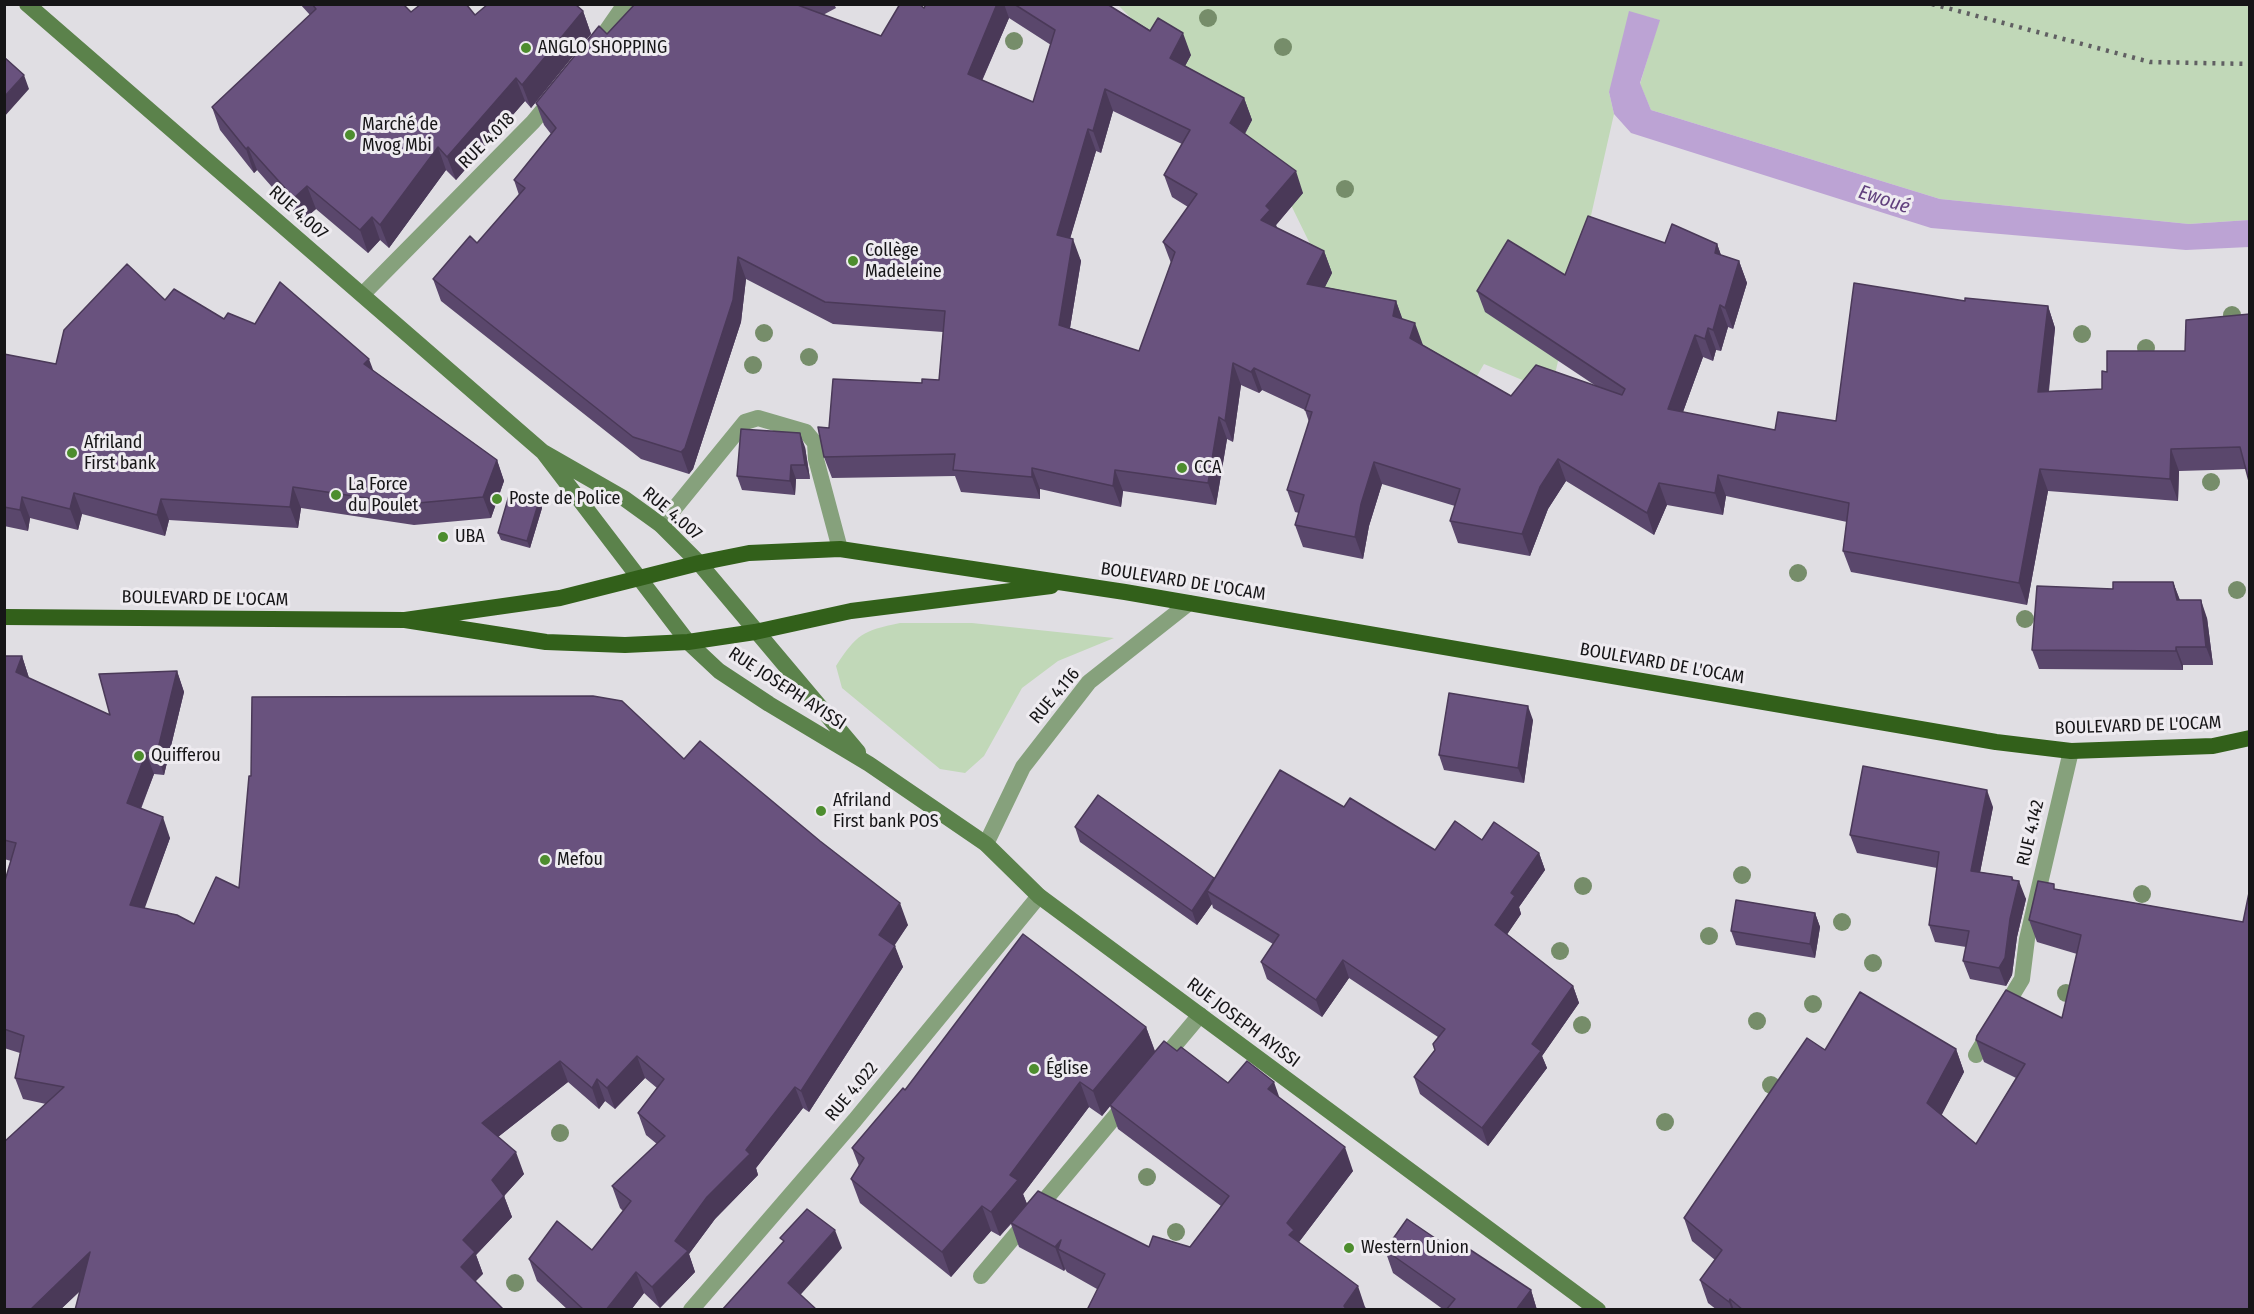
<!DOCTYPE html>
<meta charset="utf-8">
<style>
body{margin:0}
#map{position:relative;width:2254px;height:1314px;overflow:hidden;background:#e0dee3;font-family:"Fira Sans Condensed",sans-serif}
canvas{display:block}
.frame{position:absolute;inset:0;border:6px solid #161517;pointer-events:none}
</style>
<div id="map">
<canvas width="2254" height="1314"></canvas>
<div class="frame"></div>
</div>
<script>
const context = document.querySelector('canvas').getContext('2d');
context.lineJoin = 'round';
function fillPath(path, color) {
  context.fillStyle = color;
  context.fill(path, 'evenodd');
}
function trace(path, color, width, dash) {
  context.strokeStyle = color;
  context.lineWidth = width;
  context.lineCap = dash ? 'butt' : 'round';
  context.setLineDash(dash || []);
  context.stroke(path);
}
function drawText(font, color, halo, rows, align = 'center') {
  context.font = font + ' "Fira Sans Condensed",sans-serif';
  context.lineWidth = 6;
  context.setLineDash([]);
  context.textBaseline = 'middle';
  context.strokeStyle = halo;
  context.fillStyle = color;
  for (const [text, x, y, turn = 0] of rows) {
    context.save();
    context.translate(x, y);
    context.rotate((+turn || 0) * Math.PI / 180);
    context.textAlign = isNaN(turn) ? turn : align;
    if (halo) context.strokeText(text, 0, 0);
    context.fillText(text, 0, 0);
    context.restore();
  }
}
const green = new Path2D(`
 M1118 5H2249V220L2189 224 1940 199 1651 110 1640 84 1659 20 1645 16 1609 92 1614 114 1551 392 1484 364 1420 473 1315 414 1313 250 1267 156Z
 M900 623H972L1114 638 1058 661 1022 688 984 756 965 773 940 769 842 688 836 666C857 634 862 631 900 623Z`);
const water = new Path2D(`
 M1629 11 1660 20 1640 83 1651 110 1940 199 2189 224 2249 220V247L2186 250 1931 228 1631 133 1614 114 1609 92Z`);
const service = new Path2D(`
 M661 525 745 422 758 418 806 432 815 443 816 459 840 549`);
const minor = new Path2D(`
 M593 50 625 4
 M363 294 533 122 553 98
 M986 844 1023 767 1089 682 1189 603
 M1976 1055 2022 979 2027 939 2071 751
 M1158 1065 1200 1015
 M981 1276 1128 1101
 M691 1310 855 1120 1039 896`);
const secondary = new Path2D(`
 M27 4 543 452 625 499 661 525 699 563 858 752
 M543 452 688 642 719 671 769 704 869 764 986 844 1039 896 1598 1310`);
const trunk = new Path2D(`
 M4 617 405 620 546 642 625 645 688 642 755 632 851 611 1051 586
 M405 620 560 598 699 563 749 553 840 549 1125 592 1996 742 2071 751 2213 746 2250 738`);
const rail = new Path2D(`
 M1932 4 2150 62 2250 64`);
const trees = [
 [1208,18],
 [1014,41],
 [1283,47],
 [1345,189],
 [2232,315],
 [764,333],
 [2082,334],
 [2146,348],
 [809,357],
 [753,365],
 [2211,482],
 [1798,573],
 [2237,590],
 [2025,619],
 [1742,875],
 [1583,886],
 [2142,894],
 [1842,922],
 [1709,936],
 [1560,951],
 [1873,963],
 [2066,993],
 [1813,1004],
 [1757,1021],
 [1582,1025],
 [1771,1085],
 [1665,1122],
 [560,1133],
 [1147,1177],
 [1176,1232],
 [515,1283]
];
const wall = new Path2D(`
 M300 4H403L411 12 475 15 583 11 591 34 531 108 525 101 456 180 446 170 389 248 380 240 368 253 316 209 302 221 257 170 254 173 220 130 212 107 310 15Z
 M635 4H834L836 8 823 15 881 36 924 8 926 4H1107L1191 55 1185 66 1244 98 1252 120 1245 134 1303 193 1276 225 1277 228 1324 251 1332 273 1325 287 1396 301 1402 319 1423 345 1511 396 1596 386 1485 312 1477 291 1565 275 1665 243 1717 244 1721 255 1739 261 1747 283 1733 329 1728 327 1721 351 1716 350 1713 361 1703 357 1683 412 1775 430 1836 421 1965 301 2048 306 2055 328 2049 391 2102 389 2107 372 2185 351 2250 314 2246 469 2179 471 2178 501 2048 491 2027 605 1851 572 1843 551 1847 522 1726 496 1723 515 1667 505 1654 535 1566 481 1548 509 1530 556 1458 543 1450 521 1455 506 1382 484 1369 526 1363 559 1303 547 1295 525 1299 513 1295 512 1287 490 1309 422 1305 410 1262 390 1259 393 1241 385 1233 442 1227 439 1216 505 1123 491 1121 507 1040 489V499L961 492 955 476 832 478 824 457 829 428 922 383 939 380 943 332 833 324 746 279 741 322 693 469 689 474 641 459 441 301 433 279 477 243 519 195 514 180 551 134 544 125 536 103 607 34ZM1009 18 1051 45 1033 102 982 81ZM1113 111 1182 144 1164 175 1172 197 1188 207 1163 242 1171 263 1139 351 1070 328 1081 261 1070 238 1096 151 1101 153Z
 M165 300 224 319 374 371 497 460 504 481 491 518 414 525 301 508 298 528 169 520 165 536 82 514 78 530 30 518 28 531 4 526V354L56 364Z
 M805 447 810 479H796L795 495 742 490 737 476Z
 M539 501 542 508 530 548 501 540 498 533Z
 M2173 582 2180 600 2207 618 2213 665H2183V670L2039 669 2032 650 2113 589Z
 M4 656H22L29 678 110 715 177 671 184 692 164 775 154 774 141 809 170 838 144 908 194 924 239 888 684 759 908 925 894 945 903 967 809 1112 803 1108 756 1168 758 1175 715 1219 689 1254 695 1272 660 1308 644 1293 631 1310H568L537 1281 529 1259 592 1250 623 1211 620 1208 612 1186 657 1144 646 1135 638 1113 657 1088 645 1078 615 1109 605 1101 599 1109 568 1082 498 1137 524 1174 504 1196 512 1217 476 1255 483 1274 80 1291 60 1310H4L46 1104 23 1099 15 1078 20 1053 4 1048V884L11 861 4 859Z
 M1533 720 1524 783 1444 770 1439 755Z
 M1344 807 1435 850 1482 840 1539 853 1545 870 1519 907 1521 914 1507 934 1573 986 1579 1003 1542 1056 1547 1068 1488 1146 1420 1094 1414 1077 1435 1050 1438 1037 1349 978 1322 1017 1267 979 1261 962 1273 944 1213 908 1212 904 1197 925 1080 842 1075 827 1214 878Z
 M1993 807 1980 872 2012 877 2026 899 2017 937 2012 975 2006 986 1970 979 1963 961 1966 947 1935 942 1929 925 1937 868 1857 853 1850 835Z
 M2056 889 2243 922 2250 1310H1717L1708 1303 1700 1280 1715 1260 1692 1241 1684 1218 1825 1050 1956 1049 1964 1072 1941 1115 1976 1144 2016 1078 1984 1062 1976 1040 2062 1018 2077 954 2037 942 2029 920Z
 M1815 913 1820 927 1815 958 1736 945 1731 931Z
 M1146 1027 1155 1051H1177L1228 1083 1280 1098 1353 1171 1299 1242 1367 1309 1097 1289 1067 1272 1065 1269 1064 1271 1019 1247 1011 1224 1000 1236 991 1231 951 1277 860 1203 851 1179 859 1166 852 1148 905 1090ZM1110 1106 1118 1129 1221 1206 1190 1247H1149L1027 1204 1023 1194 1089 1107 1102 1116Z
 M1385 1250 1454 1251 1531 1290 1537 1310H1444L1393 1273Z`);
const shadedWall = new Path2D(`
 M997 4H1004L1009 18 975 96 968 74Z
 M583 11 591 34 531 108 522 85Z
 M1183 33 1191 55 1178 79 1170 58Z
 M24 75 29 89 4 117V97Z
 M516 78 525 101 456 180 447 157Z
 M1105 89 1113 111 1101 153 1093 131Z
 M1244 98 1252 120 1238 145 1230 123Z
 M1088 129 1096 151 1065 256 1057 235Z
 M248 147 257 170 254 173 246 149Z
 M438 147 446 170 389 248 380 225Z
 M1296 171 1303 193 1276 225 1278 231 1261 220 1266 206Z
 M307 186 316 209 302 221 294 198Z
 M372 217 380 240 368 253 360 230Z
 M1073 239 1081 261 1067 346 1059 325Z
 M1717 244 1725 266 1715 253Z
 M1324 251 1332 273 1315 306 1307 284Z
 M738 257 746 279 741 322 693 469 689 474 681 452Z
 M1739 261 1747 283 1733 329 1725 308Z
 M1396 301 1404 323 1393 316Z
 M1720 305 1728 327 1721 351 1713 330Z
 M2048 306 2055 328 2046 414 2038 392Z
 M1415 323 1423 345 1410 338Z
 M1708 328 1716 350 1713 361 1705 339Z
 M1695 335 1703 357 1676 431 1668 409Z
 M369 359 377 380 364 364Z
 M1233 363 1241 385 1233 442 1225 421Z
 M1254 368 1262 390 1259 393 1251 372Z
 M1219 417 1227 439 1216 505 1208 483Z
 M800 433 805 447 810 479 805 465Z
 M2171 449 2179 471 2178 501 2170 479Z
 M1558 459 1566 481 1548 509 1530 556 1522 534 1540 487Z
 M497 460 504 481 491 518 483 497Z
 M1374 462 1382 484 1369 526 1363 559 1355 537 1361 504Z
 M791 465 796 479 795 495 790 481Z
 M1032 468 1040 489V499L1032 477Z
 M2040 469 2048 491 2027 605 2019 583Z
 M1115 470 1123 491 1121 507 1113 486Z
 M1718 475 1726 496 1723 515 1715 493Z
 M1659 483 1667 505 1654 535 1647 513Z
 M293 487 301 508 298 528 290 507Z
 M74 493 82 514 78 530 70 509Z
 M22 497 30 518 28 531 20 510Z
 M161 499 169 520 165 536 157 515Z
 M539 501 542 508 530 548 527 541Z
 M2173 582 2180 601 2177 600Z
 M2201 600 2207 618 2213 665 2206 647Z
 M2176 647 2183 665V670L2176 651Z
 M22 656 29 678 16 672Z
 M177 671 184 692 164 775 157 753Z
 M1528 706 1533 720 1524 783 1518 768Z
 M146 753 154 774 134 825 127 803Z
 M1987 790 1993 807 1977 888 1971 871Z
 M163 817 170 838 138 927 130 905Z
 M1539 853 1545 870 1519 907 1521 914 1502 942 1495 925 1511 893Z
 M2012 877 2017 891 2019 881 2026 899 2017 937 2012 975 2006 986 1999 968Z
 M1214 878 1207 891 1212 904 1197 925 1192 911Z
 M900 903 908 925 887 957 879 935Z
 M1815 913 1820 927 1815 958 1810 944Z
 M895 946 903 967 809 1112 801 1091Z
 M1343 960 1349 978 1322 1017 1316 1000Z
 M1573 986 1579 1003 1542 1056 1547 1068 1488 1146 1482 1128 1532 1044Z
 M1146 1027 1155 1052 1102 1116 1093 1091Z
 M1956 1049 1964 1072 1936 1126 1927 1103Z
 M637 1056 645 1078 615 1109 607 1088Z
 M560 1061 568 1082 489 1144 482 1123Z
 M597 1079 605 1101 599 1109 592 1088Z
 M1080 1082 1089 1107 1023 1194 1027 1204 1000 1236 991 1212 1010 1175Z
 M1274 1082 1282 1105 1268 1089Z
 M795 1087 803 1108 756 1168 758 1175 715 1219 689 1254 695 1272 660 1308 652 1287 675 1241 707 1197Z
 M1345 1147 1353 1171 1299 1242 1289 1235 1287 1223Z
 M516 1152 524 1174 504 1196 512 1217 476 1255 483 1274 469 1288 461 1267 463 1240 492 1180Z
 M982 1206 991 1231 951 1277 942 1252Z
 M835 1230 842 1248 795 1301 788 1283Z
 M1061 1240 1058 1249 1065 1269 1064 1271 1055 1247Z
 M90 1252 98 1274 60 1310H30Z
 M636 1272 644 1293 631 1310H606Z
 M1358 1286 1366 1310H1345L1344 1306Z
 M1531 1290 1537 1310H1516Z
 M1730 1299 1734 1310H1732L1729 1302Z`);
const building = new Path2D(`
 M312 4H403L411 12 421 4H466L475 15 488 4H575L583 11 522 85 516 78 447 157 438 147 380 225 372 217 360 230 307 186 294 198 248 147 246 149 212 107 316 9Z
 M635 4H795L881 36 900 4H919L924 8 926 4H997L968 74 1033 102 1055 30 1014 4H1107L1150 31 1158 18 1183 33 1170 58 1244 98 1230 123 1296 171 1266 206 1270 210 1261 220 1324 251 1307 284 1396 301 1393 316 1415 323 1410 338 1511 396 1536 365 1622 395 1625 389 1477 291 1508 240 1565 275 1588 216 1665 243 1672 224 1717 244 1715 253 1739 261 1725 308 1720 305 1713 330 1708 328 1705 339 1695 335 1668 409 1775 430 1778 412 1836 421 1854 283 1965 301V298L2048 306 2038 392 2102 389V371L2107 372V351H2185L2186 320 2250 314V485L2240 447 2171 449 2170 479 2040 469 2019 583 1843 551 1849 503 1718 475 1715 493 1659 483 1647 513 1558 459 1540 487 1522 534 1450 521 1460 489 1374 462 1361 504 1355 537 1295 525 1304 495 1287 490 1312 412 1305 410 1310 395 1254 368 1251 372 1233 363 1225 421 1219 417 1208 483 1115 470 1113 486 1032 468V477L953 470 955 454 824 457 818 427 829 428 833 379 922 383V379L939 380 945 311 825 302 738 257 733 300 685 448 681 452 633 437 433 279 470 236 477 243 525 188 514 180 556 128 536 103 599 26 607 34ZM1105 89 1190 130 1164 175 1197 194 1163 242 1175 252 1139 351 1059 325 1073 239 1057 235 1088 129 1093 131Z
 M4 57 24 75 4 97Z
 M127 264 165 300 174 289 224 319 228 313 255 324 280 282 369 359 364 364 497 460 483 497 407 504 293 487 290 507 161 499 157 515 74 493 70 509 22 497 20 510 4 507V354L56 364 64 330Z
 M741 429 800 433 805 465H791L790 481 737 476Z
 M510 492 539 501 527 541 498 533Z
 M2113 582H2173L2177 600H2201L2206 647H2176V651L2032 650 2037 586 2113 589Z
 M4 656H22L16 672 110 715 99 674 177 671 157 753H146L127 803 163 817 130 905 177 915 194 924 216 877 239 888 249 776H251L252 697 593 696 622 701 684 759 700 741 820 841 900 903 879 935 895 946 801 1091 795 1087 746 1150 750 1154 707 1197 675 1241 688 1251 652 1287 636 1272 606 1310H584L529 1259 557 1221 592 1250 631 1201 612 1186 665 1136 638 1113 664 1079 637 1056 607 1088 597 1079 592 1088 560 1061 482 1123 516 1152 492 1180 504 1196 463 1240 475 1252 461 1267 504 1310H75L90 1252 30 1310H4V1142L64 1087 15 1078 24 1036 4 1029V884L16 843 4 840Z
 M1449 693 1528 706 1518 768 1439 755Z
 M1863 766 1987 790 1971 871 2012 877V880L2019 881 2010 919 2005 958 1999 968 1963 961 1969 931 1929 925 1939 852 1850 835Z
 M1280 770 1344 807 1350 798 1435 850 1455 821 1482 840 1494 822 1539 853 1511 893 1515 896 1495 925 1573 986 1532 1044 1541 1051 1482 1128 1414 1077 1435 1050 1433 1044 1445 1029 1343 960 1316 1000 1261 962 1279 935 1207 891Z
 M1098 795 1214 878 1192 911 1075 827Z
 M2038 881 2054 884V889L2243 922 2250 888V1310H1743L1730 1299 1729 1302 1700 1280 1722 1250 1684 1218 1807 1038 1825 1050 1860 992 1956 1049 1927 1103 1976 1144 2025 1064 1976 1040 1977 1036 2006 990 2062 1018 2081 935 2029 920Z
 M1736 900 1815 913 1810 944 1731 931Z
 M1023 934 1146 1027 1093 1091 1080 1082 1010 1175 1018 1180 991 1212 982 1206 942 1252 851 1179 864 1158 852 1148 903 1088 905 1090Z
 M1164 1041 1177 1051 1181 1047 1228 1083 1247 1061 1274 1082 1268 1089 1345 1147 1287 1223 1294 1230 1289 1235 1358 1286 1344 1306 1347 1310H1087L1105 1274 1058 1249 1061 1240 1055 1247 1011 1223 1038 1191 1149 1247 1153 1236 1190 1247 1229 1196 1110 1105Z
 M807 1209 835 1230 788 1283 817 1310H722L784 1241 780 1238Z
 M1407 1219 1454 1251 1460 1243 1531 1290 1516 1310H1446L1455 1299 1385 1250Z`);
const markers = [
 [526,48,6,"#4d8d2e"],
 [350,135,6,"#4d8d2e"],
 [853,261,6,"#4d8d2e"],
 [72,453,6,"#4d8d2e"],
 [1182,468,6,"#4d8d2e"],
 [336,495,6,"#4d8d2e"],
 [497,499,6,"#4d8d2e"],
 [443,537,6,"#4d8d2e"],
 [139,756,6,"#4d8d2e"],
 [821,811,6,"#4d8d2e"],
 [545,860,6,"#4d8d2e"],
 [1034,1069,6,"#4d8d2e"],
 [1349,1248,6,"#4d8d2e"]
];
const poiNames = [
 ["ANGLO SHOPPING",538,48],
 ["Marché de",362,125],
 ["Mvog Mbi",362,146],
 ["Collège",865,251],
 ["Madeleine",865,272],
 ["Afriland",84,443],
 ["First bank",84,464],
 ["CCA",1194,468],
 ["La Force",348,485],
 ["du Poulet",348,506],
 ["Poste de Police",509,499],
 ["UBA",455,537],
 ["Quifferou",151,756],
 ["Afriland",833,801],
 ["First bank POS",833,822],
 ["Mefou",557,860],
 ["Église",1046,1069],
 ["Western Union",1361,1248]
];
const streetNames = [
 ["RUE 4.018",487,141,-45],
 ["RUE 4.007",298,213,41],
 ["RUE 4.007",672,514,40],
 ["BOULEVARD DE L'OCAM",1183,582,9],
 ["BOULEVARD DE L'OCAM",205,599,1],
 ["BOULEVARD DE L'OCAM",1662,664,10],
 ["RUE JOSEPH AYISSI",787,689,33],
 ["RUE 4.116",1055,696,-50],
 ["BOULEVARD DE L'OCAM",2138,726,-2],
 ["RUE 4.142",2031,833,-77],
 ["RUE JOSEPH AYISSI",1243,1023,37],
 ["RUE 4.022",852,1092,-50]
];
const waterNames = [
 ["Ewoué",1884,200,18]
];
fillPath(green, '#c1d8b8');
fillPath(water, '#bca3d4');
trace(service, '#86a17c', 16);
trace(minor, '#86a17c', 16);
trace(secondary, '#5b824b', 16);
trace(trunk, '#32601a', 16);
trace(rail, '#605f62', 4.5, [3, 6]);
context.fillStyle = '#768d6a';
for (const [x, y] of trees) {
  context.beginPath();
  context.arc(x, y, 9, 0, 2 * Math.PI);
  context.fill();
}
fillPath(wall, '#5a476c');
fillPath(shadedWall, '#4a3958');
fillPath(building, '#69527e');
trace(building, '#4a3958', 1.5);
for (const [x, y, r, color] of markers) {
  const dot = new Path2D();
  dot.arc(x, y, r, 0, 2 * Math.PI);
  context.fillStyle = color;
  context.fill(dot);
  trace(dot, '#eeebf0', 2);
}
drawText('18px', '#161517', '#eeebf0', poiNames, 'left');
drawText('18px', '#161517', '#eeebf0', streetNames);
drawText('italic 20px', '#61407d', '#eeebf0', waterNames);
</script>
